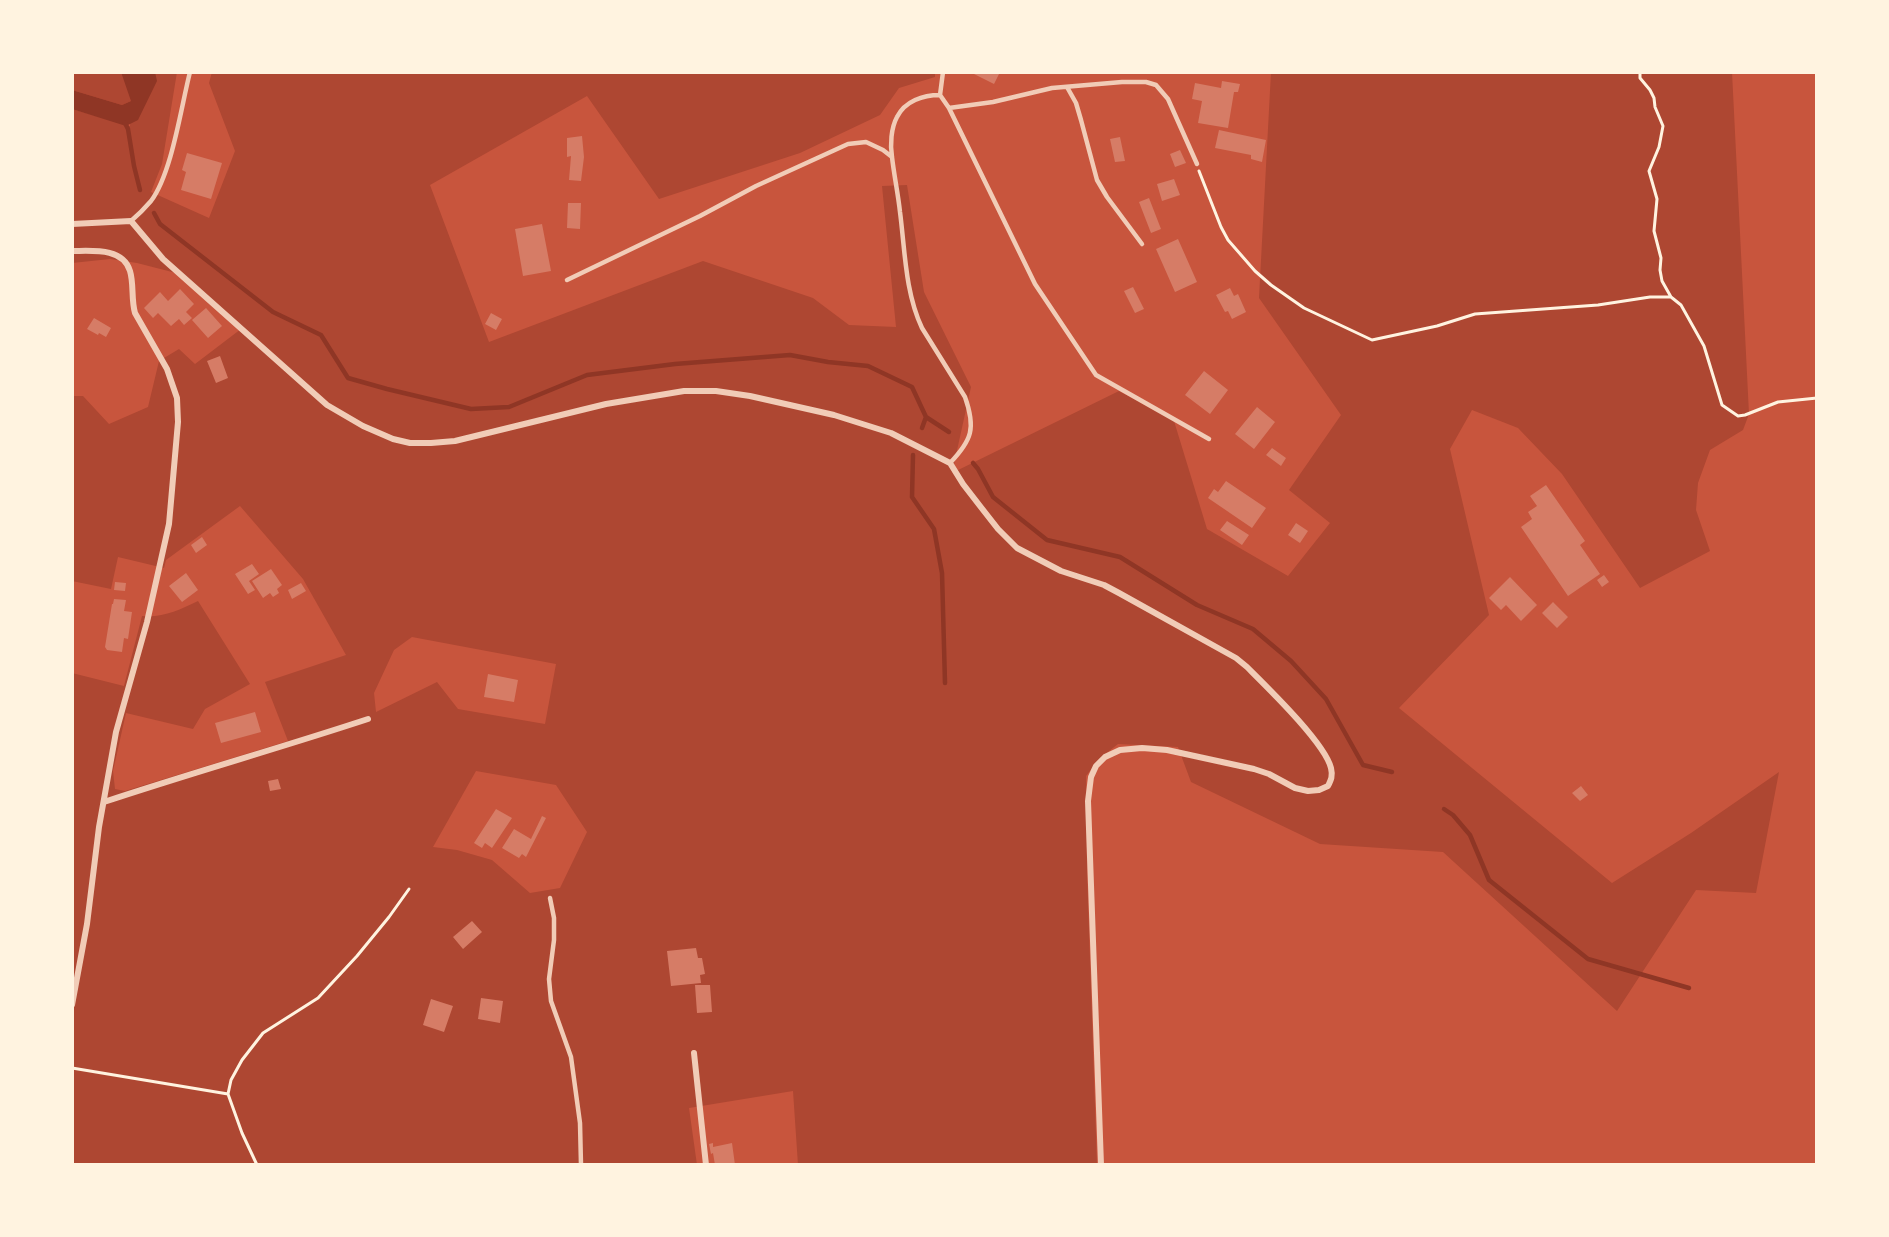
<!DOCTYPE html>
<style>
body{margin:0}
#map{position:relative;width:1889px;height:1237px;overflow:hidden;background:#c8553d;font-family:Lato,sans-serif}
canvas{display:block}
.frame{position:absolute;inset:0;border:74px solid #fff3e0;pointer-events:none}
</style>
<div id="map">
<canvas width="1889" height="1237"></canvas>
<div class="frame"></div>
</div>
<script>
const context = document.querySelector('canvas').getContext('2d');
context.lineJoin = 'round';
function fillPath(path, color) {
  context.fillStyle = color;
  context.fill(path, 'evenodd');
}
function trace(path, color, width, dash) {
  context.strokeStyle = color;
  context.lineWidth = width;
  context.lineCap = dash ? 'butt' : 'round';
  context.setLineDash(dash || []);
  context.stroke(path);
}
const green = new Path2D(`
 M72 72H177L162 164 151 192 209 218 235 151 209 83 212 72H935V77L899 88 880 115 800 153 659 199 587 96 430 185 489 342 703 261 813 298 849 325 896 327 882 186 907 185 924 292 971 387 952 473 1119 391 1174 421 1207 529 1288 576 1330 523 1289 490 1341 415 1259 298 1271 72H1732L1749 414 1743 430 1710 450 1698 483 1696 510 1710 551 1640 588 1562 474 1518 428 1472 410 1450 449 1489 615 1399 708 1612 883 1691 833 1779 772 1756 893 1696 890 1617 1011 1443 852 1320 844 1191 782 1178 747 1118 744 1099 759 1086 776 1087 870 1097 1165H798L793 1091 689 1108 697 1165H72V673L124 686 142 616C163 618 179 610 198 601L250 684 205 709 193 729 126 713 113 771 115 789 125 791 288 741 265 682 346 655 303 579 240 506 166 560 164 568 118 557 111 589 72 581V396H83L109 424 148 407 159 361 179 349 195 364 241 329 176 273 137 263 110 259 72 263V109L130 126 131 101 122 105 72 90ZM412 637 556 664 545 724 458 709 437 682 376 712 374 693 394 650ZM476 771 556 785 587 832 560 888 530 893 492 860 457 850 433 847Z`);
const water = new Path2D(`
 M121 72H155L157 81 138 120 126 126 72 109V90L122 105 131 101Z`);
const stream = new Path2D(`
 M125 123 128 129 134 166 140 190
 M154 213 160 224 273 312 321 335 348 378 387 389 471 409 509 407 587 375 675 364 790 355 828 362 868 366 912 387 926 417 949 432
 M922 428 926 417
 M913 455 912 497 934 529 942 573 945 683
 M973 463 978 469 993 497 1047 540 1120 557 1197 605 1253 629 1291 661 1326 699 1363 765 1392 772
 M1444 809 1453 815 1470 835 1489 880 1588 959 1689 988`);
const building = new Path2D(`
 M970 72H1000L994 84Z
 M1222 81 1240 84 1238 92H1234L1228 128 1198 123 1202 101 1192 99 1195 83 1221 88Z
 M1219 130 1266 140 1262 162 1251 159V155L1215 148Z
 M582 136 584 157 581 181 569 180 571 156 567 157V138Z
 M1120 137 1125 161 1115 162 1110 139Z
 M1180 150 1186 163 1175 167 1170 154Z
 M187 153 222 163 211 199 181 190 186 172 182 170Z
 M1174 179 1180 195 1162 201 1157 184Z
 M1149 198 1161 229 1151 233 1139 202Z
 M568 203H581L580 229 567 228Z
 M542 224 551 271 523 276 515 229Z
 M1178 239 1197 282 1175 292 1156 249Z
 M1133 287 1144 309 1135 313 1124 291Z
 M1230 288 1234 296 1238 294 1246 312 1232 319 1228 311 1225 312 1216 295Z
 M180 289 194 304 186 312 192 318 184 325 179 319 171 326 158 313 153 318 144 308 160 292 168 301Z
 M206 308 222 326 208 338 192 320Z
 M491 313 502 319 496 330 485 324Z
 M94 318 111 328 106 337 99 333 98 335 87 329Z
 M220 356 228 378 216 383 207 361Z
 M1204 371 1228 390 1210 414 1185 395Z
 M1257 407 1275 422 1254 449 1235 434Z
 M1272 448 1286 458 1281 466 1266 455Z
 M1226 481 1266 508 1252 528 1208 498 1214 489 1218 492Z
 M1546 485 1585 541 1580 545 1600 574 1568 596 1521 527 1532 519 1528 512 1537 506 1530 496Z
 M1227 521 1249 535 1242 545 1220 530Z
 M1296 523 1308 531 1300 543 1288 535Z
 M202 537 207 545 196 553 191 545Z
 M252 564 259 574 249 581 255 590 248 594 235 574Z
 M271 569 282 585 277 589 279 593 273 597 270 593 263 598 252 581Z
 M186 573 198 590 182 602 169 586Z
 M1604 575 1609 582 1602 587 1597 580Z
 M1510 577 1537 605 1521 621 1506 605 1501 610 1489 598Z
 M115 582 126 583 125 591 114 590Z
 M301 583 306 591 292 599 288 590Z
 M114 599 126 600 124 611 132 612 128 639 124 638 122 652 107 650 105 647 112 604H113Z
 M1553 602 1568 617 1557 628 1542 613Z
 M488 674 518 680 514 702 484 697Z
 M255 712 261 732 221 743 215 723Z
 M278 779 281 789 270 791 268 781Z
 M1581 786 1588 795 1580 801 1572 793Z
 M496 809 512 818 492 848 485 843 482 848 474 843Z
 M542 816 546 818 526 857 522 854 519 858 502 848 514 829 531 839Z
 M472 921 482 932 463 949 453 937Z
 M696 948 698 958H702L705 974 700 975 701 983 671 986 667 951Z
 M695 985H710L712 1012 697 1013Z
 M481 998 503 1001 500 1023 478 1019Z
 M431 999 453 1006 444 1032 423 1025Z
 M713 1143V1147L732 1143 735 1165H715L713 1153 711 1154 709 1144Z`);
const path = new Path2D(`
 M1640 72V78L1650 90 1654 98 1655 107 1663 126 1659 147 1649 171 1657 199 1654 231 1661 258 1660 270 1662 281 1671 297
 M1199 171 1221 227 1228 240 1255 271 1271 285 1304 308 1372 340 1437 326 1475 314 1598 305 1650 297H1671L1681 305 1704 346 1722 405 1738 416 1745 415 1778 402 1817 398
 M72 1068 228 1094 242 1133 257 1165
 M228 1094 231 1080 242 1060 263 1033 318 998 357 956 389 917 409 889`);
const service = new Path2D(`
 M1067 87 1076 103 1081 120 1097 180 1107 197 1142 244
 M940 95 949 108 1035 284 1096 375 1209 439
 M940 95C923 95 905 101 897 117 891 128 890 145 892 157 894 175 898 193 900 212 905 250 905 292 922 328L965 397C976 428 972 440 950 463
 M940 95 943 72
 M949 108 993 102 1052 88 1122 82H1146L1156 85 1168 99 1197 164
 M131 221C138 215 145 208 151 201 172 173 181 107 190 72
 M567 280 700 216 756 186 848 144 866 142 883 150 892 157
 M550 898 554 918V940L549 979 551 1001 571 1057 580 1123 581 1165`);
const minor = new Path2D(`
 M72 224 131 221 163 259 327 405 363 426 393 439 410 443H431L455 441 606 404 684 391H716L750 396 834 415 891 433 950 463 963 484 980 506 998 529 1017 548 1061 571 1104 585 1119 593 1236 658 1247 667C1267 687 1325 743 1331 768 1333 776 1331 780 1328 786L1319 790 1308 791 1295 788 1269 774 1254 769 1167 750 1142 748 1120 750 1105 757 1096 766 1091 777 1088 801 1101 1165
 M72 251C91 251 123 247 130 271 134 284 131 299 135 313L167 369 177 398 178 422 169 524 147 622 116 732 99 827 87 924 72 1005
 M104 802C191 773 280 748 368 719
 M694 1053 706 1165`);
fillPath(green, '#ae4732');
fillPath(water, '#8f3625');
trace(stream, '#8f3625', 4.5);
fillPath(building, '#d67c66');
trace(path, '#fff3e0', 3);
trace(service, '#f1ccb7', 4.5);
trace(minor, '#f1ccb7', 6);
</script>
